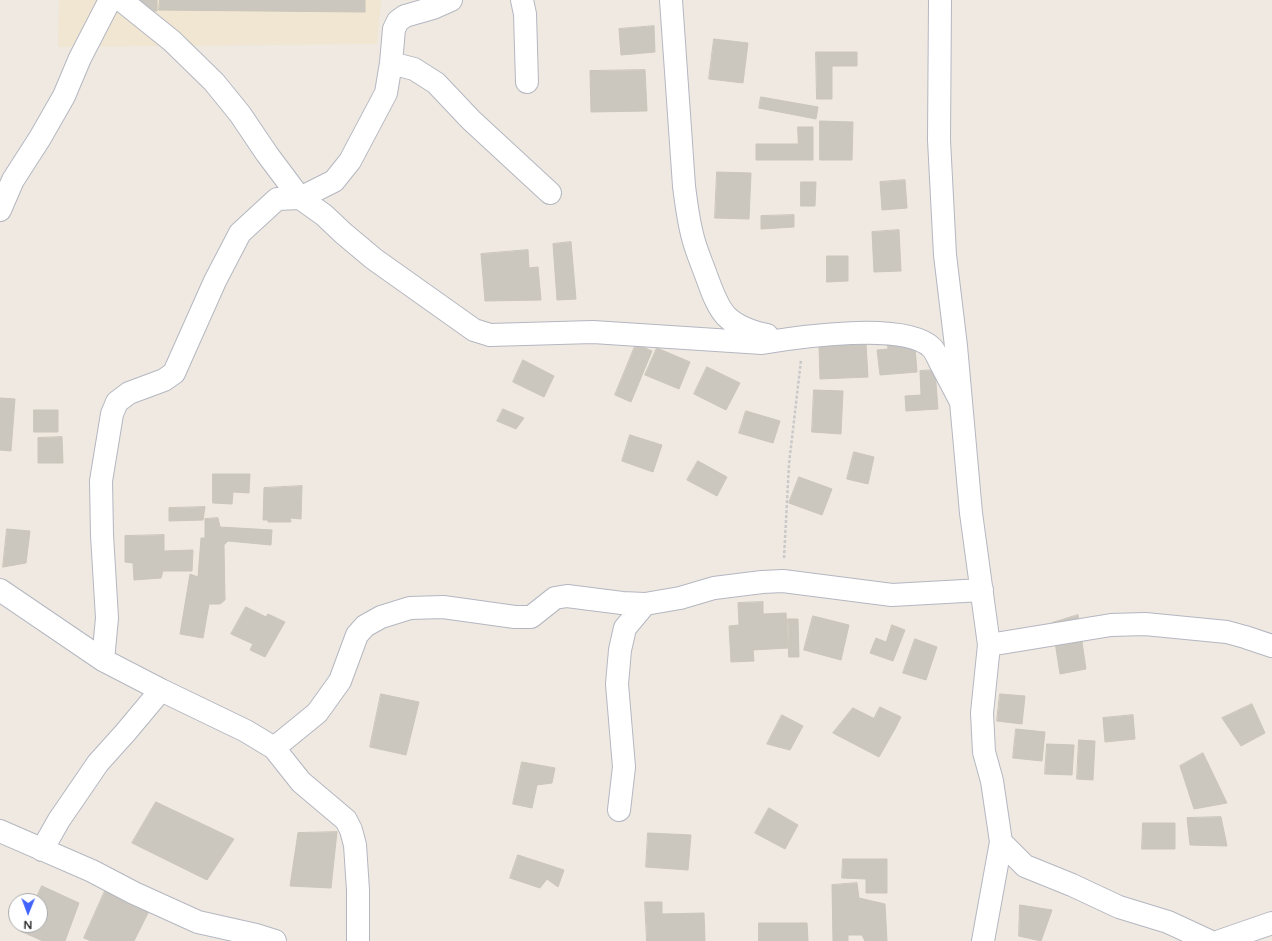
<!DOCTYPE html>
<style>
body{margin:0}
#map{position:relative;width:1272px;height:941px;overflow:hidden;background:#efe9e1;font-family:"Varela Round",sans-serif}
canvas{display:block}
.north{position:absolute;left:8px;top:893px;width:40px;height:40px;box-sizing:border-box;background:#fff;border:1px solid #ababab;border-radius:50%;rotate:181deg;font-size:11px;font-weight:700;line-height:16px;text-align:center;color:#2e2e2e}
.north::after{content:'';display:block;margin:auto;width:14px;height:18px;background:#4264fb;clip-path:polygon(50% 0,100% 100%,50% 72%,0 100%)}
</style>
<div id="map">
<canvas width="1272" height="941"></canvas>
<div class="north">N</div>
</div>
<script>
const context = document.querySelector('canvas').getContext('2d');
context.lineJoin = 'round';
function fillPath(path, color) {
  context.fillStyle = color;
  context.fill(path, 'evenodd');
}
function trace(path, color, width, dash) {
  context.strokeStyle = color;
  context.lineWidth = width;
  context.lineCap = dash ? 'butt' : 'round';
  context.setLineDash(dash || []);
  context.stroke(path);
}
const education = new Path2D(`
 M59 0H381L377 44 58 47Z`);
const building = new Path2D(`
 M131 0H157V11H131Z
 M160 0H365V12L159 10Z
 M654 26 655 52 621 55 619 29Z
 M714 39 748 43 743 83 709 79Z
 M816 52H857V66H832V99H817Z
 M645 70 647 111 591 112 590 71Z
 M761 97 818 107 816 119 759 108Z
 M820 121 853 122 852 160H820Z
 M798 127H813V160H756V144H798Z
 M717 172 751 173 749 219 715 218Z
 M905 180 907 208 882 210 880 182Z
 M801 182H816L815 206H801Z
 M794 215V227L761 229V216Z
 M899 230 901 271 874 272 872 232Z
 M571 242 576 299 557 300 553 244Z
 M528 250 529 268 538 267 541 300 485 301 481 254Z
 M827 256H848V281L827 282Z
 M903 338 904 348 915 347 917 372 880 375 877 350 888 349 887 339Z
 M636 344 652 351 631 402 615 395Z
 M866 344 868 377 820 379 819 346Z
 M657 348 690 362 679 389 645 375Z
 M523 360 554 376 544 397 513 382Z
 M707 367 740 383 726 410 694 394Z
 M935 370 938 409 906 411 905 396 921 395 920 371Z
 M814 390 843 391 841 434 812 432Z
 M0 398 15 399 11 451 0 450Z
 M503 409 524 418 516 429 497 421Z
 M34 410H58V432H34Z
 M746 411 780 421 773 443 739 433Z
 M630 435 662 445 653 472 622 461Z
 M62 437 63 463H38V438Z
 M854 452 874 457 868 484 847 479Z
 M698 461 727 477 717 496 687 480Z
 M213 474H250L249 493 233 492 232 504 213 503Z
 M799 477 832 489 822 515 789 503Z
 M302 486 301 519 290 518 291 522H268V520H263L264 488Z
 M205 507 203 520 169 521V508Z
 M218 518 220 527 272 530 271 545 228 541 224 545 225 600 220 604H209L203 638 180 634 190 574 198 577 201 538H205V519Z
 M7 529 30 531 26 563 3 567Z
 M164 535V551L193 550 192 571H163L161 578 134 580 133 563 125 562V536Z
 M763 602V614L786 613 788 648 753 650 754 661 731 662 729 626 739 625 738 603Z
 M246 607 266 617 268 614 285 622 265 657 250 650 253 644 231 634Z
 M1078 615 1086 669 1060 674 1052 623Z
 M813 616 849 625 841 660 804 650Z
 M788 619H798L799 657H789Z
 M892 625 905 630 893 661 870 653 876 638 886 642Z
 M915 639 937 647 926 680 903 673Z
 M381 694 419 702 406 755 370 747Z
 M1000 694 1025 696 1022 724 997 721Z
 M1252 704 1265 733 1241 746 1222 718Z
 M880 707 901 717 895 729 874 719Z
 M853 708 895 729 879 757 833 733Z
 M782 715 803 726 790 750 767 744Z
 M1133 715 1135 739 1105 742 1103 718Z
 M1016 729 1045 732 1042 761 1013 758Z
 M1079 740 1095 741 1093 780 1077 779Z
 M1047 744 1074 745 1072 775 1045 774Z
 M1203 753 1227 803 1194 809 1180 766Z
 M522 762 555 768 552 783 537 785 532 808 513 804Z
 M156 802 234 839 207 880 132 843Z
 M769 808 798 825 785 849 755 833Z
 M1221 817 1227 846 1190 845 1187 818Z
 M1143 823H1175V849H1142Z
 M337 832 331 888 290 886 298 833Z
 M648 833 691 835 688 870 646 867Z
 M518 855 564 870 558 887 547 879 540 888 510 878Z
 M843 859H887V893H866V879L842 878Z
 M857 883 859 898 885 904 887 941H865L862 935H848V941H833L832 885Z
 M42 886 79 903 65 941H43L20 931 23 925H40V901H35Z
 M105 891 151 907 134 941H91L84 938Z
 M645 902H662V914L704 913 705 941H647Z
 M1020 905 1052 910 1041 941 1019 936Z
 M759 923H807L808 941H759Z`);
const path = new Path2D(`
 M784 558 789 464 801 360`);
const street = new Path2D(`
 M121 0 172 41 214 82 240 114 267 154 300 198 324 215 343 233 374 259 474 330 490 335 593 332 762 343C798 337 906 321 932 348 936 352 938 359 941 364 948 377 954 389 961 402
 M522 0 525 14 527 82
 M671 0 684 186C686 202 688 218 692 234 695 248 701 261 706 275 711 288 716 305 726 316 737 327 752 332 767 335
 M940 0 939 140 945 255 956 346 971 513 989 645
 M391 63 414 69 436 83 471 120 550 193
 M0 210 13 180 40 138 64 96 80 58 110 0
 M0 590 103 660 161 690 246 731 274 748 301 782 346 820 351 830 355 845 358 890V941
 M103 660 107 618 102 535 101 481 112 414 117 402 129 393 164 380 174 373 215 281 240 233 277 199 300 198 334 181 350 161 386 93 391 63 394 29 398 21 405 16 433 8 451 0
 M274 748 317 713 340 681 357 635 365 626 381 617 410 608 443 607 515 617H531L555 598 567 596 622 603 645 604 680 598 714 588 762 582 783 581 892 595 982 590
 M619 810 624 767 617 684 620 650 625 628 645 604
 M0 831 92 871 134 893 198 922 256 935 275 941
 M1001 842 1025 866 1072 885 1119 907 1168 922 1209 941
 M42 850 59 820 98 763 125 733 161 690
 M983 941 1001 842 992 781 984 752 982 713 989 645 1111 625 1145 624 1227 632 1245 637 1272 646
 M1220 941 1272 923`);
fillPath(education, '#f0e6d1');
fillPath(building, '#cbc7bf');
trace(building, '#cbc5ba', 1);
trace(street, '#b4b7c1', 24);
trace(path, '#c9c9c9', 2.5, [3, 2]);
trace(street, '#fff', 22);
</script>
